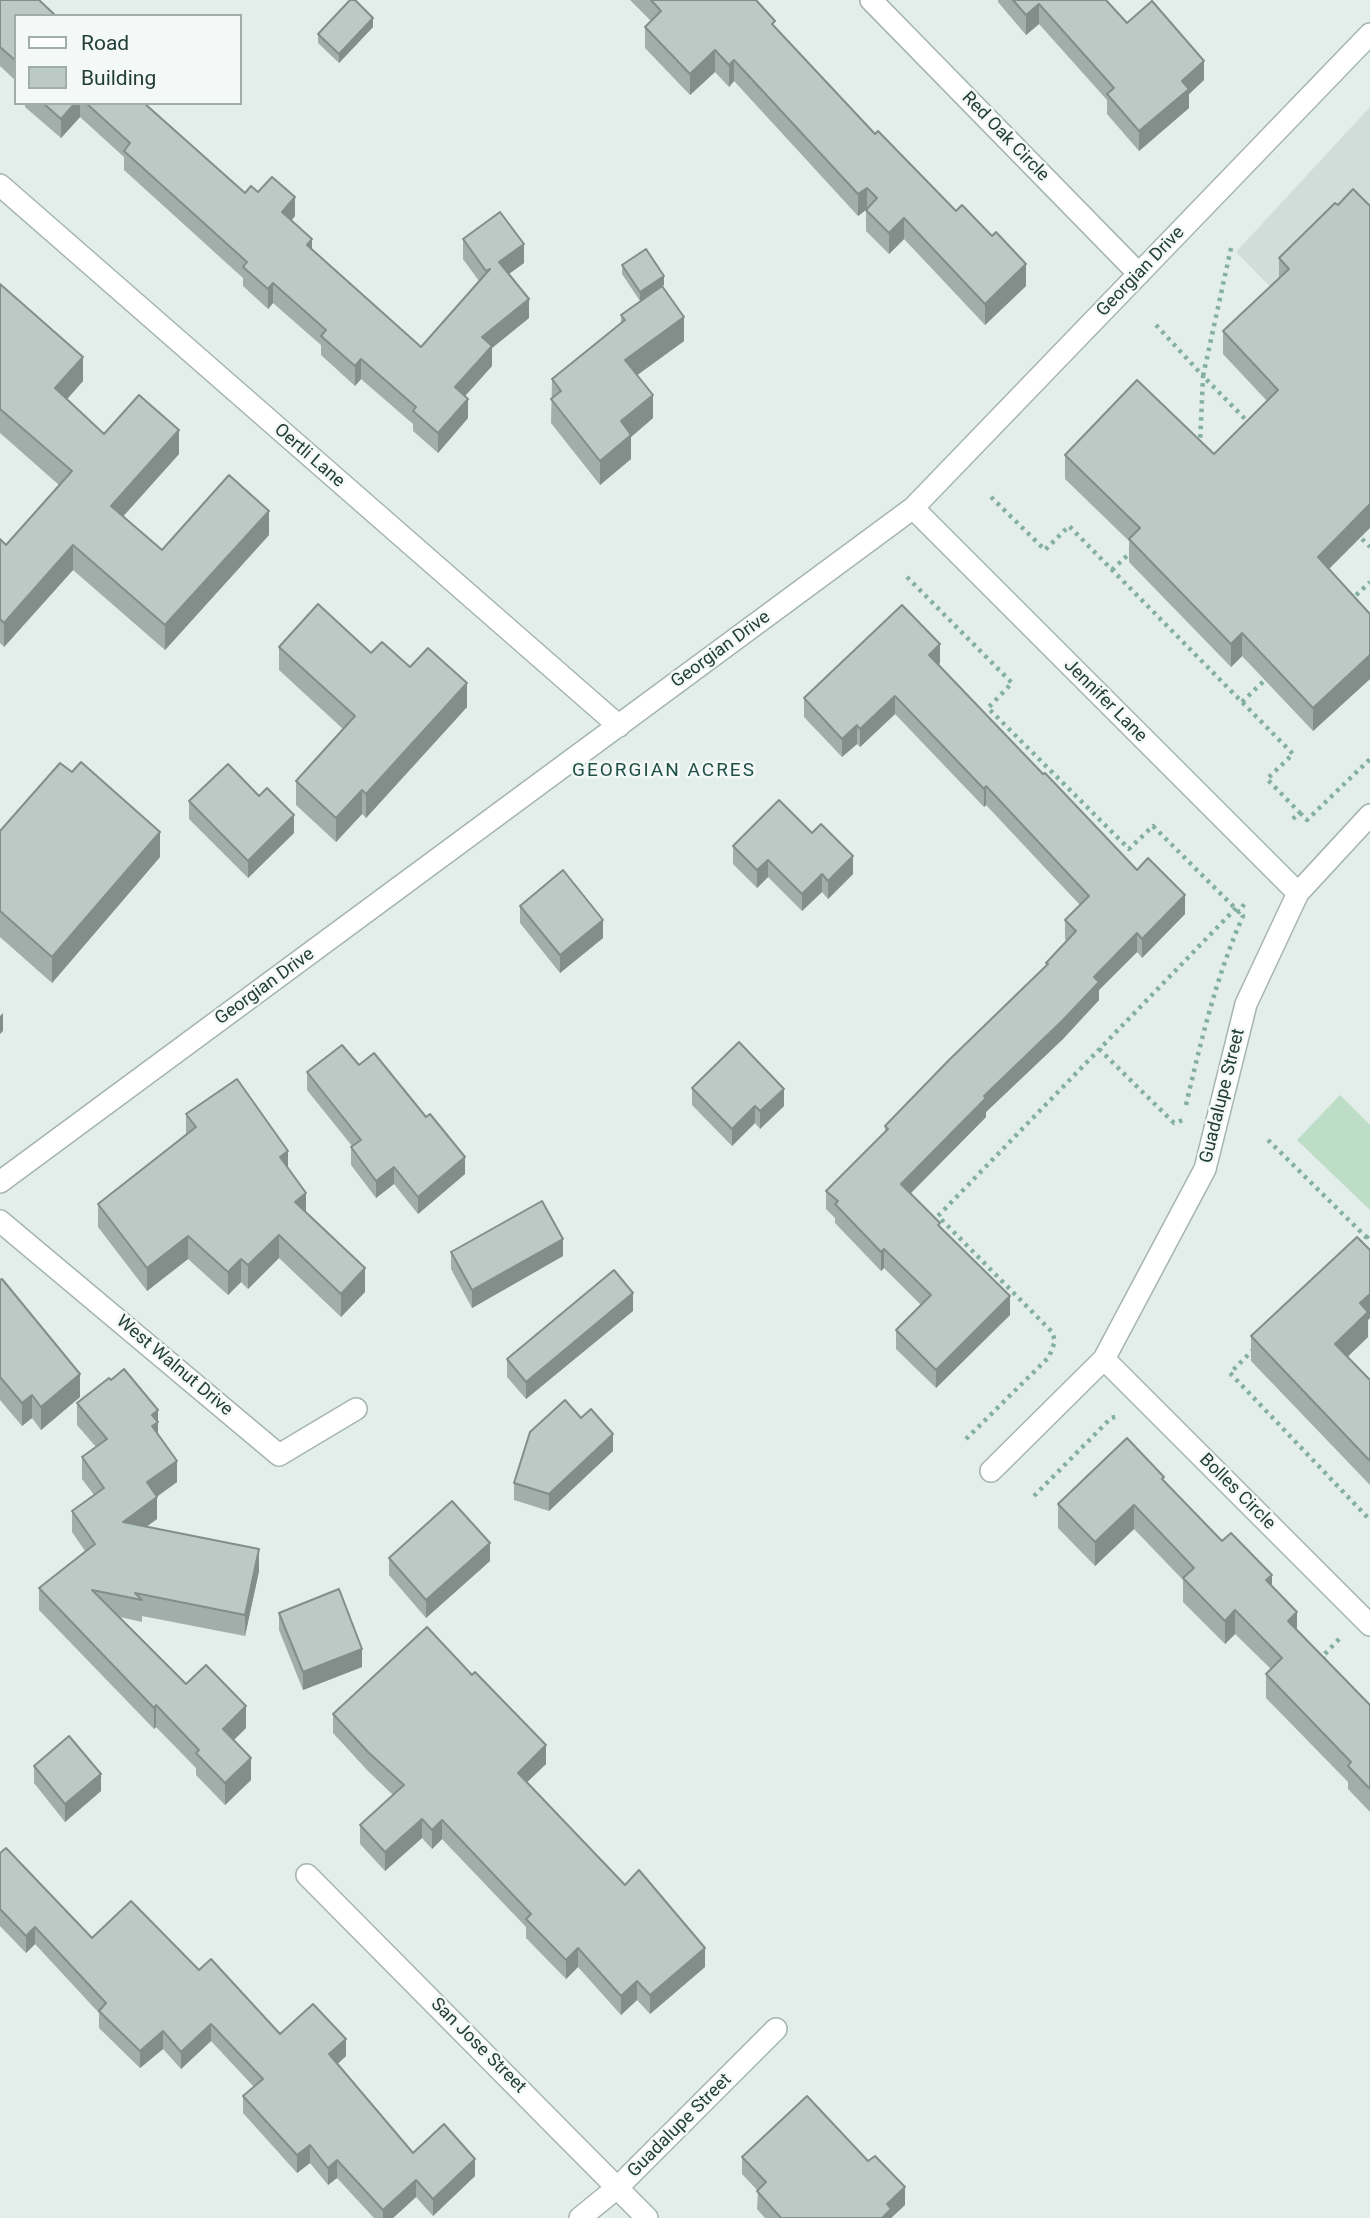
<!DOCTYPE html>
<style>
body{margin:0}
#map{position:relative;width:1370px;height:2218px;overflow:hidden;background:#e3ede9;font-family:Roboto,sans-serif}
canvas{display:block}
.legend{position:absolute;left:14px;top:14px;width:228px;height:91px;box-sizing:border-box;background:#f4f9f7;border:2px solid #a0aeab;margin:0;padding:9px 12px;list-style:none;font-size:21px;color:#233e38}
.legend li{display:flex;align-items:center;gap:14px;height:35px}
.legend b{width:35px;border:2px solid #a0aeab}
</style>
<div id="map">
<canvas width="1370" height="2218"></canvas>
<ul class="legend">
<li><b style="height:9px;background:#fff"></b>Road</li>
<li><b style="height:19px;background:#bbcac5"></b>Building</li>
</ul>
</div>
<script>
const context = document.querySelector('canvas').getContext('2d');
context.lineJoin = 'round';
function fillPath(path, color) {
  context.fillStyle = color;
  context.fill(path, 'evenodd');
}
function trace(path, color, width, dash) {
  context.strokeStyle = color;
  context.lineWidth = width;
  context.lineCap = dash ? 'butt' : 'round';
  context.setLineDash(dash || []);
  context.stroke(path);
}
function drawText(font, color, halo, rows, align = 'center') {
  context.font = font + ' Roboto,sans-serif';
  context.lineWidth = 5;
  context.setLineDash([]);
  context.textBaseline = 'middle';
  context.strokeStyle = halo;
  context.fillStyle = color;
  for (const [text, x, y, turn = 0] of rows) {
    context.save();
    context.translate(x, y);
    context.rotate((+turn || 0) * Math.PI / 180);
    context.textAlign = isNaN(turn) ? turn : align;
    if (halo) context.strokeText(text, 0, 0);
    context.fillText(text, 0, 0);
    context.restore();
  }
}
const built = new Path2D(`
 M1370 107V388L1236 252Z`);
const green = new Path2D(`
 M1340 1095 1370 1125V1210L1297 1140Z`);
const path = new Path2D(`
 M1231 248 1203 376 1250 424
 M1156 325 1203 376 1200 444
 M991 497 1045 550 1069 526 1293 754 1267 779 1300 813 1290 821
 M1356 533 1370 547
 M1112 570 1132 551
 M907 577 1012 683 988 708 1129 849 1153 826 1239 912 1247 900
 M1350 601 1370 582
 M1242 702 1267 678
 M1300 813 1307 820 1370 759
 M1099 1049 1174 1123 1183 1120 1184 1117
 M1186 1105C1201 1041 1216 977 1243 916L1239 912
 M1268 1140 1370 1241
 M1360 1244 1370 1234
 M1254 1349 1230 1373 1370 1520
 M966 1439 1049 1357 1055 1341 1052 1332 938 1216 1236 908
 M1034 1496 1111 1418 1118 1416
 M1325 1660 1322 1657 1342 1636`);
const minor = new Path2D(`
 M871 0 1139 274
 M0 185 619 726
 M913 508 1298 893
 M0 1182 913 508 1370 34
 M0 1221 279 1455 356 1409
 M1104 1359 1370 1625
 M991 1471 1104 1359 1205 1169 1246 1004 1298 893 1370 815
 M307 1875 647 2218
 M580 2218 618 2187 776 2029`);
const wall = new Path2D(`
 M0 0 16 16V81L0 66Z
 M630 0H756L775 28 875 134 1026 286 985 325 904 239 889 254 866 231V210L858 216 734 81 729 87 715 72 690 95 645 48V27L651 21Z
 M998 0H1106L1127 23 1204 80 1189 94V108L1139 151 1107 114V100L1039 24 1026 35 998 2Z
 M373 27 339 63 318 43V34Z
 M25 103H144L245 193 258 192 295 216 291 221 312 249 421 347 479 281 463 259V239L524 263 509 274 529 318 492 348V366L465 396 468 418 438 453 413 431V424L361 379 355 386 321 355V345L273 303 268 309 243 286V278L124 170V157L80 117 61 138 25 107Z
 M1335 203 1329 569 1370 614V679L1313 731 1242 656 1231 667 1129 562V541L1065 479V455L1214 454 1267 401 1223 354V331L1279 278V258Z
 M622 265 664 285 662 286 684 341 637 375 653 418 631 437V459L600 485 551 423 552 379 621 323V315L640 301 622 274Z
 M0 284 83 381 67 399 104 434 179 454 123 516 162 550 269 535 165 650 73 570 4 647 0 643V539L6 545 59 485 0 433Z
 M279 647 371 653 410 667 467 707 366 818 362 814 336 842 296 805V781L343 729 279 670Z
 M940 663 938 665 1043 774 1137 870 1185 914 1142 958 1137 952 1099 990V1000L1063 1039 986 1112V1117L911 1193 940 1227 1010 1315 936 1388 896 1349V1330L921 1305 884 1268 881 1271 835 1223V1218L826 1209V1191L885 1132V1126L1046 966V963L1067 941 1065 939V920L1080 905 986 805 984 807 895 714 860 747 857 744 842 757 804 717V698Z
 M189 801 294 833 248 878 189 819Z
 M0 831 160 857 52 983 0 937Z
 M733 846 853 874 828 899 822 892 802 911 768 877 757 888 733 864Z
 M520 906 603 938 560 973 520 923Z
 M359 1065 465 1174 418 1214 394 1184 376 1198 351 1165V1147L352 1146 307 1090V1072Z
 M692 1088 784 1106 760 1129 755 1123 732 1146 692 1105Z
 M186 1114 288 1167 306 1213 365 1292 341 1317 279 1258 248 1289 241 1282 228 1295 188 1259 147 1291 98 1227V1204L186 1135Z
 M1370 1250V1318L1368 1320V1337L1347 1357 1370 1380V1485L1251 1361V1336Z
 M451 1252 563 1256 472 1308 451 1269Z
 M0 1280 80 1397 41 1430 32 1418 22 1426 0 1400Z
 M633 1311 526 1399 507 1377V1359Z
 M77 1403 158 1434 177 1482 157 1496V1519L146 1527 259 1571 245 1636 142 1616V1622L120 1617 186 1684 246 1728 233 1740 251 1780 225 1805 196 1775V1768L156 1727 154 1729 39 1610V1588L85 1551 72 1532V1511L94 1495 82 1479V1457L96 1447 77 1425Z
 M581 1418 613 1451 549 1511 514 1500V1483Z
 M1164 1481 1222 1541 1272 1586 1297 1630 1370 1705V1812L1348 1789V1782L1266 1698V1674L1271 1669 1235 1634 1225 1644 1183 1602V1580L1134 1529 1095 1566 1058 1528V1504Z
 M389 1558 490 1561 426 1618 389 1575Z
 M279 1613 362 1667 303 1690 279 1630Z
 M333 1714 546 1764 527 1782 625 1885 705 1967 650 2014 637 2000 621 2015 578 1967 566 1979 526 1938V1927L442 1839 432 1849 422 1838 385 1871 360 1844V1825L393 1795 368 1771 333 1733Z
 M34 1766 101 1791 65 1822 34 1783Z
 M0 1853 92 1938 199 1970 280 2034 346 2056 337 2064 413 2153 475 2176 433 2216 416 2197 393 2218H374L337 2178 328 2185 310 2163 297 2173 243 2113V2096L254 2087 211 2041 181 2069 163 2049 140 2068 99 2028V2013L35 1944 26 1953 0 1926Z
 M742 2157 905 2205 891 2218H765L757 2209 758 2191 742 2174Z`);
const shadedWall = new Path2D(`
 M1039 4V24L1026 35V15Z
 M373 18V27L339 63V54Z
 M715 50V72L690 95V74Z
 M734 60V81L729 87V65Z
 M1204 61V80L1189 94V108L1139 151V131L1182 81Z
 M75 103H80V117L61 138V119Z
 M867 188V209L858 216V194Z
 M295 197V216L282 232V212Z
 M904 218V239L889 254V233Z
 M312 239V259L307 245Z
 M524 244V263L499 281V262Z
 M1026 264V286L985 325V304Z
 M664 276V285L640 301V292Z
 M273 283V303L268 309V289Z
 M529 299V318L492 348V366L455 407V387L482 337Z
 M684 317V341L625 384V360Z
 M83 357V381L55 413V388Z
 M361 359V379L355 386V366Z
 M653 395V418L631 437V459L600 485V461L621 421Z
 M468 399V418L438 453V433Z
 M179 430V454L111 530V506Z
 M1370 504V528L1318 580V557Z
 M269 511V535L165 650V625Z
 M73 545V570L4 647V623Z
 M1242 633V656L1231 667V644Z
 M940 644V663L929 673V655Z
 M1370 655V679L1313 731V708Z
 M467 683V707L366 818V794Z
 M895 696V714L860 747V729Z
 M857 725V744L842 757V739Z
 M986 786V805L984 807V789Z
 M362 790V814L336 842V818Z
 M294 815V833L248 878V861Z
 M160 832V857L52 983V957Z
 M853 856V874L828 899V881Z
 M768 860V877L757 888V870Z
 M822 874V892L802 911V894Z
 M1185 895V914L1142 958V939Z
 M603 920V938L560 973V955Z
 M1137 933V952L1099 990V1000L1063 1039 986 1112V1117L901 1203V1184L1094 977Z
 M3 1013V1031L0 1034V1016Z
 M784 1089V1106L760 1129V1111Z
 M755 1106V1123L732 1146V1129Z
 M288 1151V1175L280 1157Z
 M465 1157V1174L418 1214V1197Z
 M394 1167V1184L376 1198V1181Z
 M306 1193V1217L295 1202Z
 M279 1235V1258L248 1289V1265Z
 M188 1236V1259L147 1291V1268Z
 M563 1239V1256L472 1308V1290Z
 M884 1249V1268L881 1271V1252Z
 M241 1259V1282L228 1295V1272Z
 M365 1268V1292L341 1317V1294Z
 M633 1293V1311L526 1399V1382Z
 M1370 1294V1318L1368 1320V1337L1335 1369V1344L1360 1303Z
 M1010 1296V1315L936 1388V1370Z
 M80 1374V1397L41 1430V1407Z
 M32 1395V1418L22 1426V1403Z
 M158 1410V1443L152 1448V1415Z
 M613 1434V1451L549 1511V1494Z
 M177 1461V1482L147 1504V1482Z
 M157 1497V1519L123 1544V1522Z
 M1134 1505V1529L1095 1566V1542Z
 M490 1543V1561L426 1618V1600Z
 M259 1549V1571L245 1636V1615Z
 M1272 1575V1599L1266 1580Z
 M1235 1610V1634L1225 1644V1621Z
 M1297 1612V1636L1288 1621Z
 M362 1649V1667L303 1690V1672Z
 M156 1705V1727L154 1729V1708Z
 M246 1706V1728L223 1751V1729Z
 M546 1745V1764L518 1791V1773Z
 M251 1758V1780L225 1805V1783Z
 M101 1774V1791L65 1822V1804Z
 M422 1819V1838L385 1871V1852Z
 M442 1820V1839L432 1849V1830Z
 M35 1927V1944L26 1953V1936Z
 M578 1948V1967L566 1979V1960Z
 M705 1948V1967L650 2014V1995Z
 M637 1981V2000L621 2015V1996Z
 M211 2024V2041L181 2069V2052Z
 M163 2031V2049L140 2068V2051Z
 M346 2039V2056L329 2072V2054Z
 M310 2145V2163L297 2173V2155Z
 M475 2159V2176L433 2216V2199Z
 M337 2160V2178L328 2185V2168Z
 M416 2180V2197L393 2218H383V2210Z
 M905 2187V2205L891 2218H882L887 2204Z`);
const building = new Path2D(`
 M0 0H39L56 16H16V61L0 47Z
 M350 0H355L373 18 339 54 318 34Z
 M651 0H756L775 21 772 24 875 134 878 131 956 211 962 205 992 236 996 232 1026 264 985 304 904 218 889 233 866 210 877 198 867 188 858 194 734 60 729 65 715 50 690 74 645 27 661 11Z
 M1013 0H1106L1127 23 1152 1 1204 61 1182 81 1189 89 1139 131 1107 94 1114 88 1039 4 1026 15Z
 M43 103H75L61 119Z
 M86 103H144L245 193 251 186 258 192 272 177 295 197 282 212 312 239 307 245 421 347 490 269 486 271 463 239 500 212 524 244 499 262 529 299 482 337 492 346 455 387 468 399 438 433 413 411 416 407 361 359 355 366 321 336 326 330 273 283 268 289 243 267 247 262 124 151 130 143Z
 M1353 189 1370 206V504L1318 557 1370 614V655L1313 708 1242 633 1231 644 1129 539 1140 528 1065 455 1137 380 1214 454 1278 390 1223 331 1289 269 1279 258 1335 203 1338 205Z
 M646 249 664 276 640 292 622 265Z
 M0 284 83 357 55 388 104 434 139 395 179 430 111 506 162 550 229 475 269 511 165 625 73 545 4 623 0 619V539L6 545 72 471 0 409Z
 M662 286 684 317 625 360 653 395 621 421 631 435 600 461 551 399 561 391 552 379 625 320 621 315Z
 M318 604 371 653 382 642 410 667 428 648 467 683 366 794 362 790 336 818 296 781 355 716 279 647Z
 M902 605 940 644 929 655 1043 774 1045 773 1137 870 1148 858 1185 895 1142 939 1137 933 1094 977 1099 982 1063 1020 984 1096 986 1098 901 1184 940 1223 938 1225 1010 1296 936 1370 896 1330 931 1295 884 1249 881 1252 835 1204 838 1201 826 1191 888 1129 885 1126 949 1060 1048 964 1046 963 1076 931 1065 920 1089 896 986 786 984 789 895 696 860 729 857 725 842 739 804 698Z
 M81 762 160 832 52 957 0 911V831L60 763 72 772Z
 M228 764 259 796 267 788 294 815 248 861 189 801Z
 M779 800 812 833 821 824 853 856 828 881 822 874 802 894 768 860 757 870 733 846Z
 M563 870 603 920 560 955 520 906Z
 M739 1042 784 1089 760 1111 755 1106 732 1129 692 1088Z
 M342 1045 359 1065 374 1053 426 1117 430 1114 465 1157 418 1197 394 1167 376 1181 351 1147 361 1140 307 1072Z
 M237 1079 288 1151 280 1157 306 1193 295 1202 365 1268 341 1294 279 1235 248 1265 241 1259 228 1272 188 1236 147 1268 98 1204 196 1127 186 1114Z
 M542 1201 563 1239 472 1290 451 1252Z
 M1357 1237 1370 1250V1294L1360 1303 1368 1312 1335 1344 1370 1380V1461L1251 1336Z
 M614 1270 633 1293 526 1382 507 1359Z
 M2 1279 80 1374 41 1407 32 1395 22 1403 0 1377V1280Z
 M124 1369 158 1410 152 1415 158 1422 152 1426 177 1461 147 1482 157 1497 123 1522 259 1549 245 1615 135 1593 142 1600 92 1590 186 1684 206 1665 246 1706 223 1729 251 1758 225 1783 196 1753 199 1750 156 1705 154 1708 39 1588 95 1544 72 1511 104 1488 82 1457 107 1439 77 1403 109 1378 111 1380Z
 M565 1400 581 1418 591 1409 613 1434 549 1494 514 1483 530 1432Z
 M1127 1438 1164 1477 1162 1479 1222 1541 1231 1533 1272 1575 1266 1580 1297 1612 1288 1621 1370 1705V1789L1348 1766 1351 1762 1266 1674 1282 1658 1235 1610 1225 1621 1183 1578 1194 1568 1134 1505 1095 1542 1058 1504Z
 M452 1501 490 1543 426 1600 389 1558Z
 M339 1589 362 1649 303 1672 279 1613Z
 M427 1627 472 1675 475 1672 546 1745 518 1773 625 1885 639 1870 705 1948 650 1995 637 1981 621 1996 578 1948 566 1960 526 1919 531 1914 442 1820 432 1830 422 1819 385 1852 360 1825 404 1785 368 1752 333 1714Z
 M69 1736 101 1774 65 1804 34 1766Z
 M6 1848 92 1938 131 1901 199 1970 211 1959 280 2034 313 2004 346 2039 329 2054 413 2153 444 2124 475 2159 433 2199 416 2180 383 2210 337 2160 328 2168 310 2145 297 2155 243 2096 263 2079 211 2024 181 2052 163 2031 140 2051 99 2011 106 2003 35 1927 26 1936 0 1909V1853Z
 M807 2096 868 2161 875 2156 905 2187 887 2204 891 2209 882 2218H781L757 2191 766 2182 742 2157Z`);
const streetNames = [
 ["Red Oak Circle",1005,137,46],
 ["Georgian Drive",1141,272,-46],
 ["Oertli Lane",309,456,41],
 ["Georgian Drive",721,650,-36],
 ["Jennifer Lane",1105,701,45],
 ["Georgian Drive",265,987,-36],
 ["Guadalupe Street",1223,1096,-76],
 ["West Walnut Drive",174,1366,40],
 ["Bolles Circle",1237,1492,45],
 ["San Jose Street",478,2046,45],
 ["Guadalupe Street",680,2126,-45]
];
const neighbourhoodNames = [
 ["GEORGIAN ACRES",664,771]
];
fillPath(built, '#d1ddd8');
fillPath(green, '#bdddc7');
trace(minor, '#a6b5b0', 24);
trace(path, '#84b0a4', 4.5, [3.5, 5]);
trace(minor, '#fff', 21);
fillPath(wall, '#a1aea9');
fillPath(shadedWall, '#838d8a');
fillPath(building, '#bbcac5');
trace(building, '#838d8a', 2);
drawText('18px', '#233e38', '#f4f9f7', streetNames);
context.letterSpacing = '2px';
drawText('19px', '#1f5046', '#f4f9f7', neighbourhoodNames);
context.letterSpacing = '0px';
</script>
